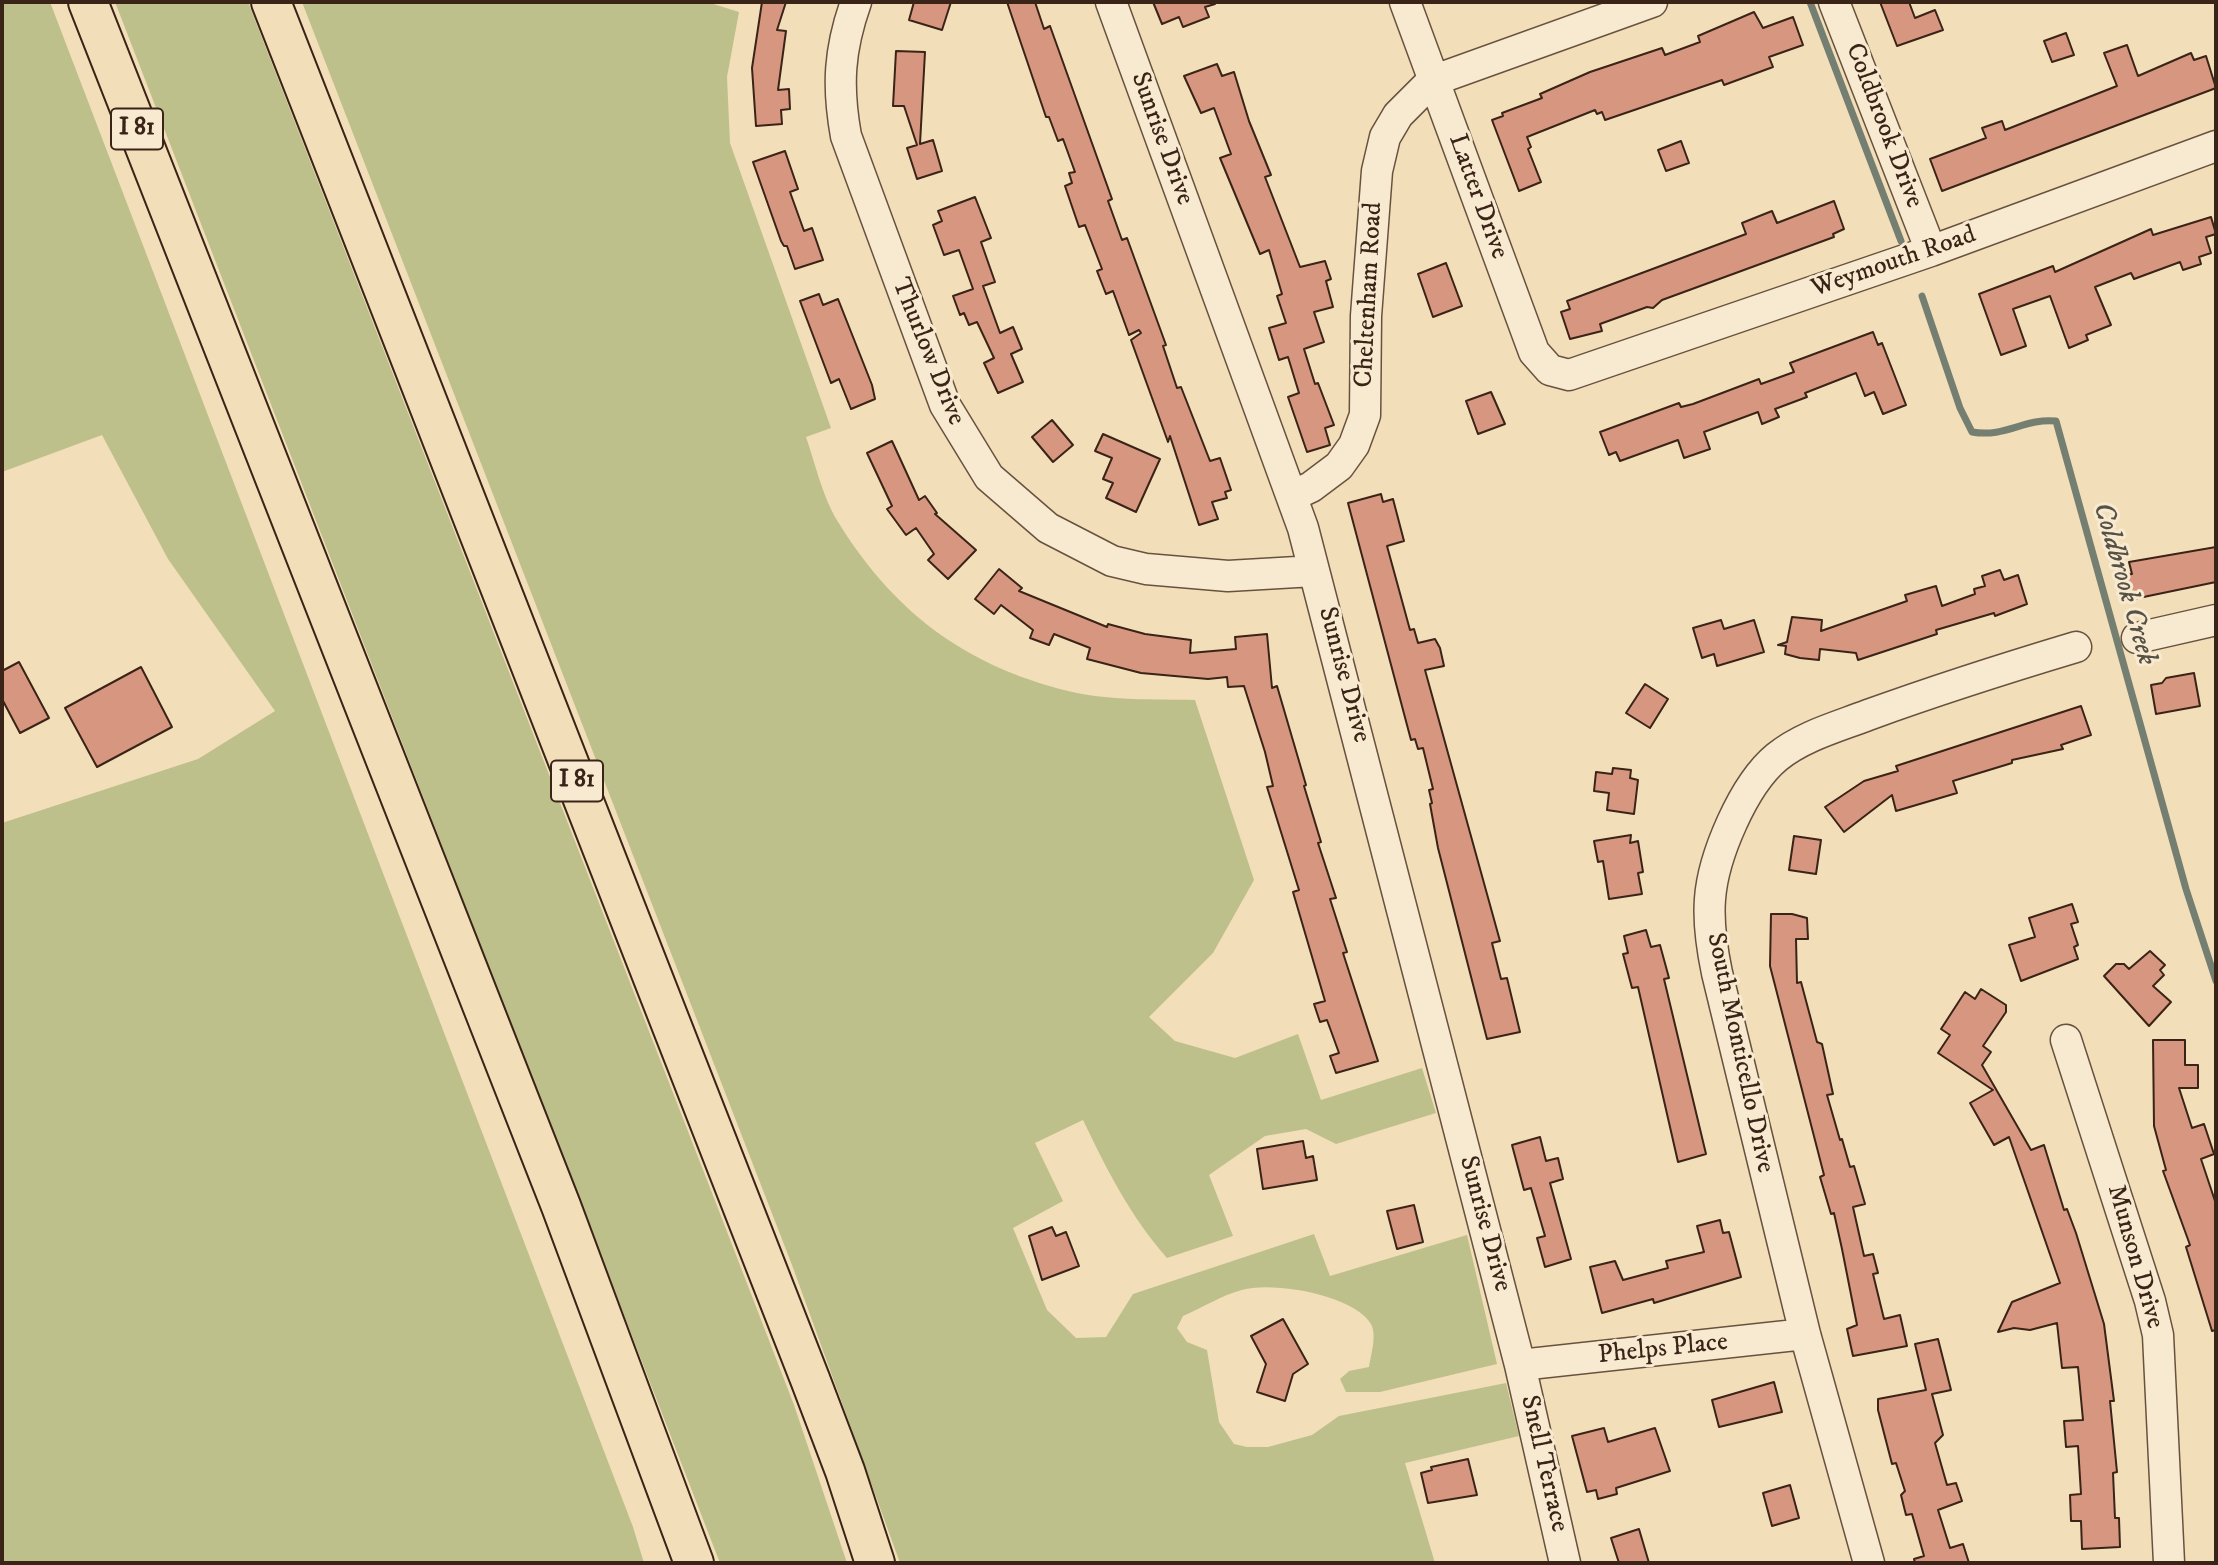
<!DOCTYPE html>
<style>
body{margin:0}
#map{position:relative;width:2218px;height:1565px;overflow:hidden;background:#f2deb8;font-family:"IM FELL DW Pica",serif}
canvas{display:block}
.frame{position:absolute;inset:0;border:4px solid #3a2317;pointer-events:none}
</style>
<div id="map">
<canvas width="2218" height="1565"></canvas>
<div class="frame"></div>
</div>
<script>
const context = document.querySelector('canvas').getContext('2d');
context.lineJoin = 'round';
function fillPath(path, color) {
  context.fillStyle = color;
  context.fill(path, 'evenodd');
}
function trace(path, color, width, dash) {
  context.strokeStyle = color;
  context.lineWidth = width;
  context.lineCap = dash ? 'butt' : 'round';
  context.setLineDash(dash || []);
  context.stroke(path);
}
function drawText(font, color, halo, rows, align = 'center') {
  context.font = font + ' "IM FELL DW Pica",serif';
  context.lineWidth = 6;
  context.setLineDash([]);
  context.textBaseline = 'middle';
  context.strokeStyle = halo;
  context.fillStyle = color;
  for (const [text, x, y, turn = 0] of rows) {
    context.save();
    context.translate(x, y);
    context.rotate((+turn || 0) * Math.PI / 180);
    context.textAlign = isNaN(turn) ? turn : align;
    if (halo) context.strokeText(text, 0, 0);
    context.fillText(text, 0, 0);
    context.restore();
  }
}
const green = new Path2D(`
 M2 2H50L633 1527 644 1563H2V823L198 759 275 711 168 559 102 435 2 472Z
 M115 2H248L714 1198 794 1405 847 1563H720Z
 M302 2H707L739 12 727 77 730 143 831 428 806 437C815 463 822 494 835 517 891 610 963 665 1068 691 1109 701 1154 699 1195 700L1254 880 1213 953 1149 1017 1175 1041 1235 1058 1298 1034 1321 1100 1422 1068 1436 1113 1336 1144 1306 1129 1265 1136 1209 1175 1233 1236 1167 1258C1130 1216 1107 1170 1083 1120L1035 1143 1063 1201 1013 1228 1047 1310 1076 1338 1106 1337 1133 1294 1314 1234 1330 1276 1467 1235 1497 1364 1380 1392H1346L1340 1379 1349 1371 1369 1367C1371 1354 1377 1336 1371 1324 1354 1295 1273 1281 1242 1290 1222 1295 1202 1308 1183 1316L1177 1328 1187 1342 1207 1350 1219 1422 1234 1444 1247 1447H1268L1312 1435 1339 1416 1506 1383 1519 1436 1405 1463 1435 1563H900L792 1265Z`);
const stream = new Path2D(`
 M1810 2 1901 241
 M1922 296 1960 408 1972 432C2006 438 2024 418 2056 421L2186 889 2216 981`);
const building = new Path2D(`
 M762 2H786L777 30 786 31 778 90 789 89 790 109 781 110 782 124 756 126 752 68Z
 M914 2H951L942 30 909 20Z
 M1007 2H1035L1044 29 1050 26 1112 199 1108 201 1122 240 1127 238 1166 345 1163 346 1177 388 1181 387 1210 461 1220 458 1231 490 1225 492 1227 498 1212 502 1218 519 1199 525 1170 436 1168 442 1131 340 1141 333 1139 330 1129 335 1113 291 1106 294 1097 271 1102 269 1085 225 1079 227 1065 186 1072 183 1069 173 1075 172 1063 139 1058 141 1049 117H1046Z
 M1153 2H1215V4L1205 7 1209 17 1183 27 1179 17 1162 24Z
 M1880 2H1909L1915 18 1935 10 1943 30 1897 46Z
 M1754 12 1763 28 1793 17 1803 45 1769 57 1773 67 1724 85 1722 80 1605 120 1602 112 1597 114 1595 110 1527 137 1531 147 1528 149 1541 182 1519 191 1492 120 1503 116 1502 113 1542 98 1540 94 1590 72 1662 48 1665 55 1700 42 1698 36Z
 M2066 33 2074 55 2052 62 2044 41Z
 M2127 45 2138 76 2191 53 2194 60 2206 56 2216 88 1942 191 1930 159 1986 138 1982 128 2002 121 2005 130 2117 86 2104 53Z
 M896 51 925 52 920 144 933 140 942 171 917 179 907 148 917 145 904 106H893Z
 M1217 64 1222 76 1234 72 1249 121 1271 175 1265 177 1300 267 1325 261 1331 279 1326 281 1333 307 1314 312 1324 342 1304 349 1315 384 1318 383 1334 425 1325 428 1330 445 1307 452 1288 397 1299 393 1288 357 1279 360 1269 328 1286 323 1277 296 1282 294 1269 250 1260 254 1220 158 1231 154 1214 108 1201 113 1184 76Z
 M1681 141 1689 163 1666 171 1658 150Z
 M785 151 798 189 790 192 804 231 812 228 823 260 795 269 787 246H784L781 241 753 162Z
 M975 197 991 238 981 242 995 282 983 286 1000 333 1013 327 1022 349 1011 354 1023 382 998 393 984 363 994 358 977 322 969 325 964 313 960 315 953 296 973 289 959 250 944 255 933 225 942 221 938 211Z
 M1834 201 1844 229 1833 234 1834 237 1662 300 1653 308 1647 307 1600 324 1602 331 1570 339 1561 312 1570 309 1567 301 1746 234 1742 223 1772 211 1777 223Z
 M2211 217 2216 234 2206 237 2211 253 2199 257 2201 264 2183 270 2180 262 2134 279 2131 273 2095 287 2111 325 2086 335 2088 340 2069 348 2050 296 2013 309 2026 346 2001 355 1979 294 2053 266 2055 272 2151 229 2153 235Z
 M1446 263 1462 306 1433 317 1418 274Z
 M819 294 823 305 838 299 872 385 875 399 851 409 839 379 831 383 800 301Z
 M1873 332 1878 345 1882 343 1906 405 1883 414 1874 392 1865 396 1856 373 1805 393 1807 397 1775 409 1779 417 1762 424 1758 412 1704 432 1710 449 1684 458 1678 440 1620 461 1616 452 1609 455 1600 432 1679 403 1681 407 1693 404 1759 379 1761 384 1794 372 1790 363Z
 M1491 392 1505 424 1478 434 1466 401Z
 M1052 420 1073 445 1053 462 1032 437Z
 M1103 434 1160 459 1136 512 1106 498 1113 483 1103 479 1112 458 1095 451Z
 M892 441 919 500 925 496 937 513 935 514 976 550 948 579 928 560 934 554 916 528 906 535 887 509 892 506 867 453Z
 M1381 494 1383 502 1393 499 1404 541 1387 546 1410 630 1414 629 1418 643 1435 639 1440 648 1444 666 1425 670 1500 941 1492 943 1501 979 1507 978 1520 1032 1487 1039 1438 848 1430 804 1432 803 1429 790 1433 789 1423 748 1418 749 1415 739 1411 740 1348 503Z
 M2216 547V582L2129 600 2125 575 2132 574 2129 562Z
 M999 569 1022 588 1019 591 1107 627 1108 624 1145 634 1191 640 1190 653 1236 649 1235 637 1267 634 1272 688 1277 686 1306 785 1304 786 1321 842 1318 843 1336 898 1330 899 1347 952 1343 953 1378 1061 1336 1073 1330 1056 1339 1053 1327 1020 1320 1022 1314 1004 1325 1001 1293 892 1299 890 1267 787 1273 786 1265 752 1244 686 1228 687 1227 677 1208 679 1141 673 1087 659 1090 648 1054 634 1049 645 1030 638 1033 630 1001 605 994 614 975 599Z
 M2000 570 2004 580 2018 575 2027 604 1995 616 1994 613 1936 630 1937 634 1858 660 1856 653 1820 649 1819 660 1800 658 1785 654 1786 646 1778 645 1787 642 1792 617 1822 620 1821 631 1907 601 1905 595 1936 586 1942 606 1975 594 1974 589 1985 586 1982 576Z
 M1721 620 1724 629 1754 620 1764 652 1717 666 1714 654 1702 658 1693 628Z
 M19 662 49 718 20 733 2 699V671Z
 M141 667 172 727 97 767 65 708Z
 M2194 673 2200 706 2156 714 2151 685 2162 683 2166 678Z
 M1645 684 1668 699 1650 728 1626 713Z
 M2081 706 2091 735 2061 745 2063 749 2012 760V763L1953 781 1957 793 1896 811 1892 795 1844 832 1825 807 1864 781 1898 771 1896 766Z
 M1613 768 1631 770 1630 778 1638 780 1634 814 1607 810 1609 793 1594 791 1596 772 1612 774Z
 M1631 835 1630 843 1638 841 1643 872 1638 873 1642 894 1609 899 1603 861 1598 862 1594 841Z
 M1794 836 1821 840 1816 874 1789 870Z
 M2072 904 2078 922 2071 924 2078 945 2074 947 2078 959 2021 981 2009 945 2035 937 2029 918Z
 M1771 914H1792L1807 918 1808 939H1796L1797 983 1801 982 1817 1042 1822 1044 1833 1094 1827 1095 1840 1140 1842 1139 1850 1167 1854 1166 1865 1204 1853 1207 1864 1256 1873 1254 1878 1273 1873 1274 1884 1319 1900 1315 1907 1346 1853 1356 1847 1329 1857 1325 1842 1249 1834 1213 1831 1214 1820 1177 1824 1175 1770 966Z
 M1646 930 1651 947 1660 945 1669 978 1664 979 1706 1154 1678 1162 1638 987 1632 988 1623 954 1628 953 1624 936Z
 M2150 951 2165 965 2160 970 2164 975 2153 986 2171 1002 2149 1026 2104 976 2116 964H2124L2129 969Z
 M1981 989 2006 1005V1012L1983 1046 1991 1052 1982 1065 2031 1150 2044 1145 2064 1210 2067 1209 2076 1233 2104 1324 2114 1401H2110L2117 1472 2113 1473 2115 1518H2119L2120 1547 2082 1549 2081 1521H2071L2070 1495 2081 1494 2078 1446 2066 1447 2064 1421 2083 1420 2078 1367 2062 1368 2057 1323 2030 1330 2014 1328 1998 1332 2012 1302 2060 1283 2009 1137 1994 1145 1970 1103 1993 1090 1938 1053 1950 1035 1941 1029 1965 992 1975 999Z
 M2153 1040H2185V1065H2198V1088H2179L2192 1128 2204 1124 2214 1154 2201 1159 2216 1204V1330L2212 1331 2186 1247 2190 1245 2163 1171 2166 1170 2154 1126Z
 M1540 1137 1546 1161 1558 1158 1563 1179 1550 1183 1571 1259 1545 1267 1537 1238 1545 1236 1531 1188 1524 1190 1512 1145Z
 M1303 1141 1306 1158 1313 1156 1317 1180 1263 1189 1257 1149Z
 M1414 1205 1423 1242 1397 1249 1387 1211Z
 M1720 1220 1723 1233 1729 1232 1741 1277 1654 1303 1653 1299 1602 1313 1590 1267 1615 1261 1623 1280 1668 1268 1666 1261 1704 1252 1697 1226Z
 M1052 1227 1056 1236 1066 1232 1079 1266 1042 1280 1029 1236Z
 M1283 1319 1308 1364 1293 1374 1285 1401 1257 1392 1266 1364 1251 1336Z
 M1938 1339 1951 1390 1932 1394 1943 1435 1935 1443 1947 1485 1956 1483 1962 1501 1938 1510 1950 1548 1963 1544 1969 1563H1915L1914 1559 1924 1556 1912 1514 1906 1515 1901 1495 1905 1491 1896 1463 1892 1464 1878 1410V1399L1926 1390 1915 1344Z
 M1774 1382 1782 1412 1719 1427 1712 1400Z
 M1604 1428 1608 1442 1655 1428 1670 1471 1616 1488 1617 1494 1598 1499 1596 1490 1587 1492 1572 1436Z
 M1468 1459 1477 1495 1428 1503 1421 1473 1432 1470 1431 1467Z
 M1790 1485 1799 1518 1772 1526 1763 1493Z
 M1639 1529 1649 1563H1619L1611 1538Z`);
const minor = new Path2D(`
 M856 2C839 50 837 86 846 136L945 405 989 477 1048 528 1112 561 1146 569 1228 576 1314 571
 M1111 2 1303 528 1520 1365 1565 1563
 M1405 2 1534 352 1550 370 1569 375 1931 251 2216 146
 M1834 2 1931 251
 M1294 495 1311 487 1339 466 1354 445 1365 415 1366 316 1377 171 1385 137 1398 115 1432 81 1652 2
 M2137 638 2216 620
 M2066 1040 2150 1301 2158 1335 2169 1563
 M1520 1365 1805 1334
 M1869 1563 1805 1334 1717 973C1712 949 1708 924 1710 899 1713 857 1743 785 1777 757 1803 736 1837 727 1868 715 1937 690 2006 668 2076 647`);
const highway = new Path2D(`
 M88 2 561 1206 694 1563
 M271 2 810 1379 845 1471 875 1563`);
const shields = [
 [137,129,52],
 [577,781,52]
];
const shieldNames = [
 ["I 81",137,129],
 ["I 81",577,781]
];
const streetNames = [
 ["Coldbrook Drive",1883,126,69],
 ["Sunrise Drive",1161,139,70],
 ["Latter Drive",1477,197,70],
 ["Weymouth Road",1894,263,-19],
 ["Cheltenham Road",1370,295,-87],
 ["Thurlow Drive",927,352,68],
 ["Sunrise Drive",1343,675,75],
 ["South Monticello Drive",1739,1053,78],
 ["Sunrise Drive",1484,1224,75],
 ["Munson Drive",2134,1257,74],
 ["Phelps Place",1663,1350,-6],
 ["Snell Terrace",1543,1464,77]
];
const waterNames = [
 ["Coldbrook Creek",2123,584,74]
];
fillPath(green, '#bec08c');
trace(stream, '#747f72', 7);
fillPath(building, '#d79680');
trace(building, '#3a2317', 2);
trace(minor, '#68523f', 33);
trace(highway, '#3a2317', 42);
trace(minor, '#f7ead1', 30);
trace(highway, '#f2deb8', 38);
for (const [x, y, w] of shields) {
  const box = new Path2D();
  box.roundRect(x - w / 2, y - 20.5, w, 41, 5);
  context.fillStyle = '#f7ead1';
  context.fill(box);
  trace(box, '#3a2317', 2);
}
drawText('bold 24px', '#3a2317', null, shieldNames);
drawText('26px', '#3a2317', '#f7ead1', streetNames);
drawText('italic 28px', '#575145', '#f7ead1', waterNames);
</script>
